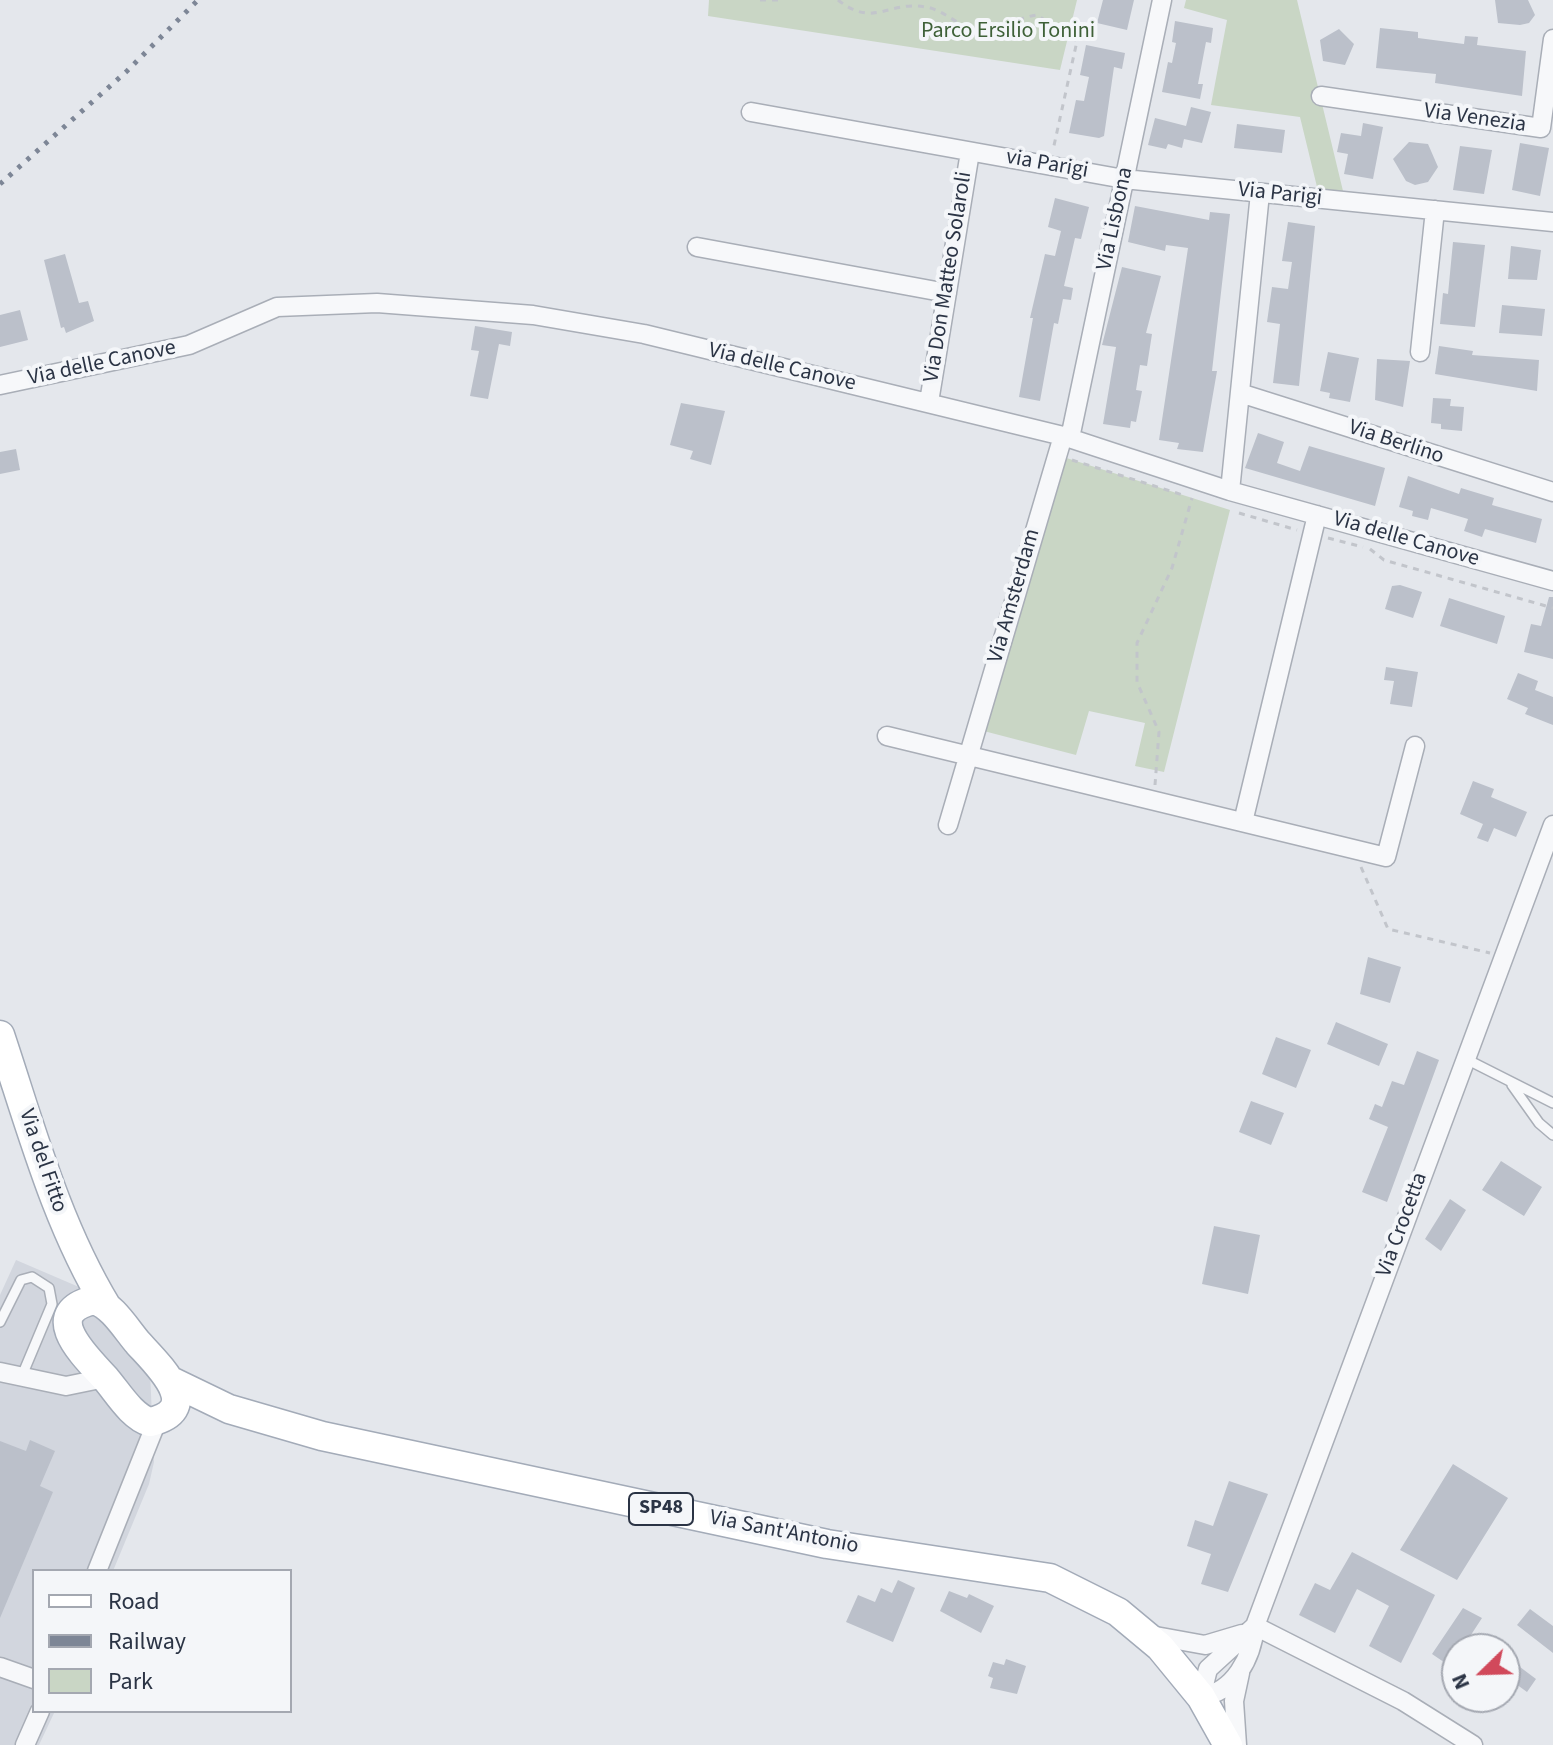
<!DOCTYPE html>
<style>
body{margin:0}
#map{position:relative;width:1553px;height:1745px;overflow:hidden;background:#e4e7ec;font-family:"Source Sans 3",sans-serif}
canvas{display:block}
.legend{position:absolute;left:32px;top:1569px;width:260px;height:144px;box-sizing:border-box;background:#f4f6f9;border:2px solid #a4a8b1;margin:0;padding:10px 14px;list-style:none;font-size:24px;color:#2b3445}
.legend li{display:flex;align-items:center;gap:16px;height:40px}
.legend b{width:40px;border:2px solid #a4a8b1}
.north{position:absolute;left:1441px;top:1633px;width:80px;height:80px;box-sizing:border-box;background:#f4f6f9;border:2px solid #a4a8b1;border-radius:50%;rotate:247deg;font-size:22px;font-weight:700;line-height:32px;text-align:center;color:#2b3445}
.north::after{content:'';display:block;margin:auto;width:28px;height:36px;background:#d1495b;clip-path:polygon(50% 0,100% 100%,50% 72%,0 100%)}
</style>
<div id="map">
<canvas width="1553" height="1745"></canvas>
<ul class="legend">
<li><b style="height:10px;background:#fff"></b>Road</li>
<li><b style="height:10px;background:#7d8696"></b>Railway</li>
<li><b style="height:22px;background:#c9d6c5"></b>Park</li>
</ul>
<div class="north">N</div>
</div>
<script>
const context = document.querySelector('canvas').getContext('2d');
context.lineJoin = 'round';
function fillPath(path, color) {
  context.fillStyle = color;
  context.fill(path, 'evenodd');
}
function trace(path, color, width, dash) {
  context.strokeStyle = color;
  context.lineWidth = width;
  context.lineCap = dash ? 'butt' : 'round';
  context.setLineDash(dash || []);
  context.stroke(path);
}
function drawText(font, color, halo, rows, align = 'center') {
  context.font = font + ' "Source Sans 3",sans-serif';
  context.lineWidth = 8;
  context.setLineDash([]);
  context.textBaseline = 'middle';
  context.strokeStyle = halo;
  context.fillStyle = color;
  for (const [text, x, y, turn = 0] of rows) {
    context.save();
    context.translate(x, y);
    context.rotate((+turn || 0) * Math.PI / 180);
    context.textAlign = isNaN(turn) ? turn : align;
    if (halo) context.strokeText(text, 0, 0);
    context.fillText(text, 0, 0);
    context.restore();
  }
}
const built = new Path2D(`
 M16 1260 79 1287 150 1371 154 1462 149 1484 113 1571H34V1711H55L39 1745H0V1295Z`);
const green = new Path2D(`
 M709 0H1077L1060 70 708 16Z
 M1186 0H1297L1343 191H1318L1300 117 1211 105 1227 20 1184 8Z
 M1057 455 1230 510 1164 772 1135 766 1145 723 1089 711 1076 755 976 729Z`);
const building = new Path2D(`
 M1103 0H1134L1127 30 1097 23Z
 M1495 0H1528L1535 15 1529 23 1520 25 1498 23Z
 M1175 21 1213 28 1211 43 1206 42 1198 84H1203L1200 99 1162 92 1168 62 1172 63 1176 43 1172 42Z
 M1380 28 1418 32V38L1464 44 1465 36 1478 37 1477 45 1526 51 1522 96 1435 83 1436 74 1376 68Z
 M1339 29 1354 44 1345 65 1323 61 1320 40Z
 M1086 45 1125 53 1122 69 1114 67 1104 136 1099 138 1069 133 1076 100 1084 101 1089 77 1080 75Z
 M1191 107 1211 112 1202 143 1184 139 1182 148 1168 144 1166 149 1148 145 1155 118 1186 126Z
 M1363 123 1383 127 1373 179 1344 174 1348 154 1337 152 1341 133 1361 136Z
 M1237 124 1285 130 1282 153 1234 148Z
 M1409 142 1428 144 1438 167 1428 182 1415 185 1406 181 1393 159Z
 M1520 143 1549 148 1540 196 1512 190Z
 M1460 146 1492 150 1484 194 1453 190Z
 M1055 198 1089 207 1081 239 1075 238 1064 286 1073 288 1071 300 1063 299 1058 324 1054 323 1040 401 1019 397 1033 318H1030L1045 254 1055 256 1061 231 1048 227Z
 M1135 206 1209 220 1210 212 1230 214 1212 371H1217L1203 452 1177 449 1179 443 1159 440 1188 248 1166 245 1165 251 1128 242Z
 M1288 222 1315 226 1299 386 1273 383 1280 324 1267 322 1272 287 1288 289 1292 262 1282 261Z
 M1453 242 1485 245 1475 327 1440 324 1443 293 1448 294Z
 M1511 246 1541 250 1537 280 1508 279Z
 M65 254 79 303 88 301 94 321 66 333 64 327 61 328 44 260Z
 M1122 267 1161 276 1146 333 1152 334 1147 366 1140 365 1136 390 1142 391 1136 422 1131 421 1130 428 1103 424 1116 347 1102 345Z
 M1502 305 1545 309 1542 336 1499 333Z
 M20 310 28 340 0 347V315Z
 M475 326 512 332 510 346 499 344 488 399 470 396 479 351 471 350Z
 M1439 346 1473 351 1472 355 1539 360 1537 391 1435 374Z
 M1328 352 1359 358 1350 402 1329 398 1330 393 1320 391Z
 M1377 359 1410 361 1403 407 1375 400Z
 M1433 398 1451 399 1450 406 1464 407 1462 431 1441 429V424L1431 423Z
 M681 403 725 411 711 465 690 459 693 451 670 445Z
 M1258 433 1284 442 1277 463 1300 471 1309 446 1385 468 1375 506 1245 468Z
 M16 449 20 470 0 474V452Z
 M1408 476 1459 494 1461 488 1494 498 1492 505 1542 519 1536 543 1485 529 1482 537 1464 531 1468 519 1431 508 1428 520 1412 516 1413 511 1399 507Z
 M1400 585 1422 592 1413 618 1385 609 1392 586Z
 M1549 597H1553V659L1524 652 1531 624 1541 626Z
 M1449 598 1505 616 1497 644 1440 626Z
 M1386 667 1418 672 1412 707 1390 704 1394 681 1384 680Z
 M1518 673 1538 681 1535 690 1553 697V725L1525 714 1528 708 1507 699Z
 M1473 781 1494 789 1491 797 1527 812 1516 837 1494 828 1488 842 1477 838 1483 824 1460 814Z
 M1368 957 1401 967 1390 1003 1360 994Z
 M1336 1022 1388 1044 1379 1066 1327 1044Z
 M1276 1037 1311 1050 1296 1088 1262 1074Z
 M1417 1051 1439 1060 1387 1202 1362 1192 1388 1127 1369 1119 1375 1104 1382 1107 1392 1081 1404 1085Z
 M1251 1101 1284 1113 1271 1145 1239 1132Z
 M1501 1161 1542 1187 1524 1216 1482 1190Z
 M1450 1199 1466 1210 1441 1251 1425 1239Z
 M1214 1226 1260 1235 1248 1294 1202 1284Z
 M30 1440 55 1451 40 1486 53 1492 0 1618V1441L26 1451Z
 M1453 1464 1508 1498 1457 1580 1400 1550Z
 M1229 1481 1268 1494 1228 1592 1201 1584 1211 1554 1187 1546 1195 1520 1213 1526Z
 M1352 1552 1435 1595 1401 1663 1369 1646 1389 1606 1357 1589 1335 1633 1299 1615 1315 1583 1330 1590Z
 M898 1580 915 1588 893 1642 846 1622 858 1595 875 1602 881 1588 892 1593Z
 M949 1591 967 1598 969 1594 994 1606 981 1633 940 1611Z
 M1463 1608 1482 1618 1467 1641 1479 1649H1457V1671L1432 1654Z
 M1530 1609 1553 1626V1653L1517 1625Z
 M1006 1659 1026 1666 1017 1694 990 1688 993 1678 988 1676 993 1662 1004 1665Z
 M1512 1661 1536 1679 1527 1692 1505 1676Z`);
const path = new Path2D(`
 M760 0H778
 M838 0C875 29 887 0 926 7 947 10 967 36 990 31 1005 28 1016 18 1037 15L1077 41 1053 150
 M1072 460 1186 496
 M1239 513 1297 530
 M1328 538 1363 547
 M1370 549 1384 560 1553 608
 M1155 785 1159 732 1137 682V643L1172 568 1192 498
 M1361 867 1388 929 1490 953`);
const lane = new Path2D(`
 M1464 1058 1553 1103
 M1512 1085 1539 1123 1553 1135
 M0 1322 21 1280 32 1277 49 1288 52 1304 21 1378`);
const street = new Path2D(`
 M1321 96 1541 128 1553 39
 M751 112 1124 179 1553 222
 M697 247 947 293
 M1420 352 1435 210
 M0 385 189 345 277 307 377 303 533 315 644 334 1063 436 1230 491 1553 581
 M1240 393 1553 492
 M929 402 970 152
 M1070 438 1162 0
 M1230 491 1260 193
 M887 736 1386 857 1415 746
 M1243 822 1317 515
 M948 825 1063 436
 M0 1372 66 1386 105 1378
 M97 1571 157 1421
 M1255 1626 1208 1669 1201 1697C1234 1692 1252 1658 1255 1626L1553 825
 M1255 1626 1403 1701 1473 1745
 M1150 1635 1205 1645 1242 1634
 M0 1667 34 1679
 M25 1745 40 1711
 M1237 1745 1234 1701 1240 1673`);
const primary = new Path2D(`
 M0 1035C31 1128 56 1223 107 1307
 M94 1300C112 1305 126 1329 138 1343 157 1364 206 1409 150 1422 132 1417 118 1393 106 1379 86 1357 38 1313 94 1300Z
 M171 1381 229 1409 322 1436 827 1544 1050 1578 1118 1612 1160 1647 1201 1697 1228 1745`);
const rail = new Path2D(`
 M0 184 127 71 198 0`);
const shields = [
 [661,1509,64]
];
const shieldNames = [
 ["SP48",661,1509]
];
const parkNames = [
 ["Parco Ersilio Tonini",1008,32]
];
const streetNames = [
 ["Via Venezia",1475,119,8],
 ["via Parigi",1047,165,10],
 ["Via Parigi",1280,195,6],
 ["Via Lisbona",1116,219,-78],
 ["Via Don Matteo Solaroli",949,277,-81],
 ["Via delle Canove",102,364,-12],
 ["Via delle Canove",782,368,13],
 ["Via Berlino",1396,443,18],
 ["Via delle Canove",1406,540,16],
 ["Via Amsterdam",1015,596,-74],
 ["Via del Fitto",42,1161,71],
 ["Via Crocetta",1403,1225,-70],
 ["Via Sant'Antonio",784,1533,11]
];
fillPath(built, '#d2d6de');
fillPath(green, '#c9d6c5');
fillPath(building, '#bbc0ca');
trace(lane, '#a9aeb7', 12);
trace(street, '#a9aeb7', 21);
trace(primary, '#a3abb8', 31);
trace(path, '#c2c5cb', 3, [6, 6]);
trace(lane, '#f7f8fa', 9);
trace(street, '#f7f8fa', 18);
trace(primary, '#fff', 28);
trace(rail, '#7d8696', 5, [4, 8]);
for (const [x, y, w] of shields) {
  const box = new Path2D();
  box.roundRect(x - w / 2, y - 16, w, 32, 6);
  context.fillStyle = '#f4f6f9';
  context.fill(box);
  trace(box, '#2b3445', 2);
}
drawText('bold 20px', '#2b3445', null, shieldNames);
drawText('22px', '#3f6138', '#f4f6f9', parkNames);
drawText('22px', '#2b3445', '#f4f6f9', streetNames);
</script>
